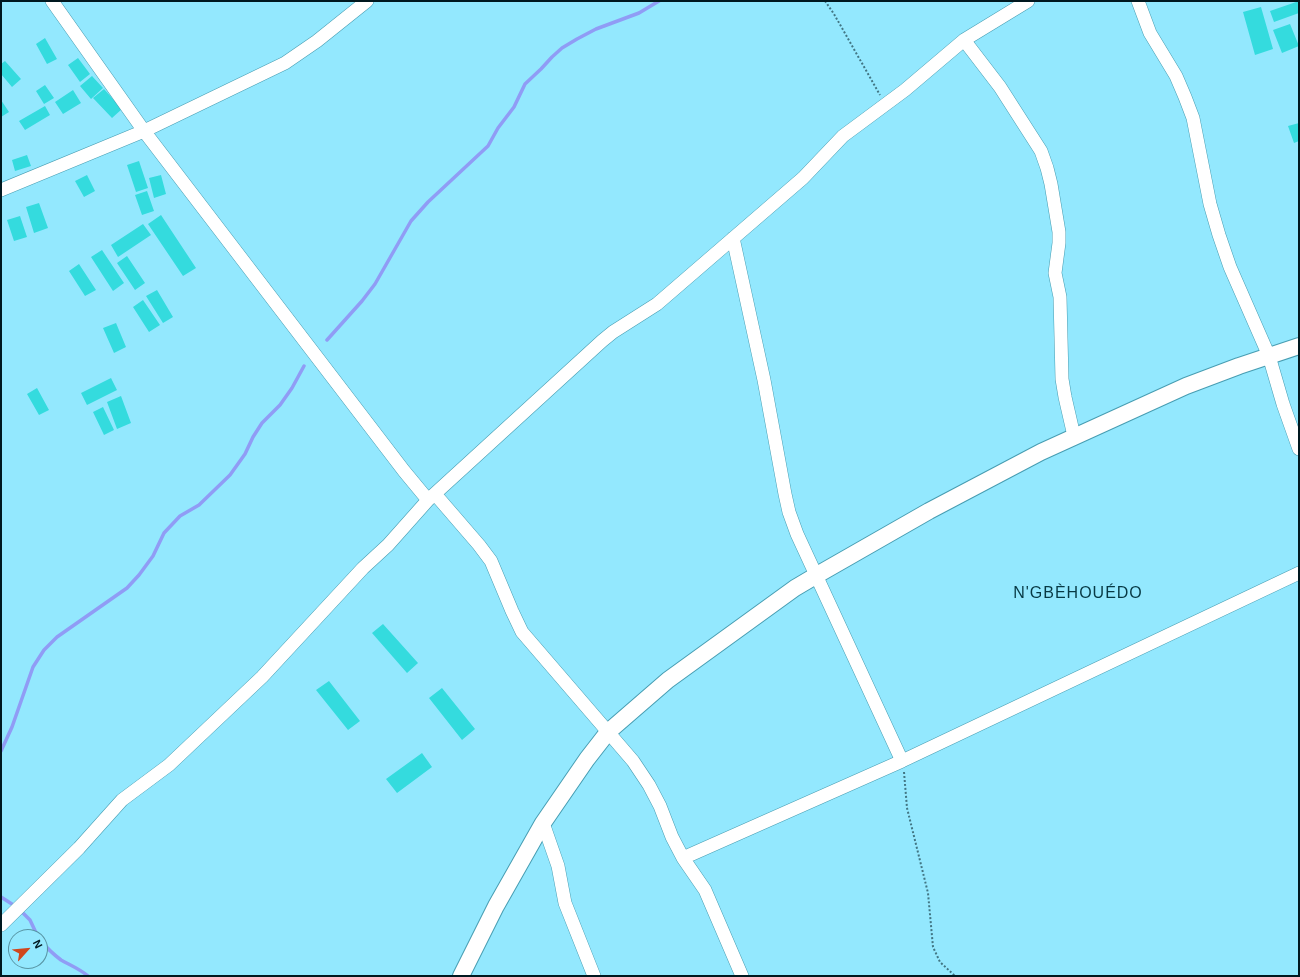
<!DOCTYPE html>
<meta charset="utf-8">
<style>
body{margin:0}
#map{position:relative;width:1300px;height:977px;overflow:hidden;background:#93e8fe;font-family:Arial,sans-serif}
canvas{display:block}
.frame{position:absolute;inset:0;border:2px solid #00181f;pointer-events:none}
.north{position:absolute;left:8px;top:929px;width:40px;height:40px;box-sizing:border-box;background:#93e8fe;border:1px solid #5895a5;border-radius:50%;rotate:63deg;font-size:11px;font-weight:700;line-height:16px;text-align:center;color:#00181f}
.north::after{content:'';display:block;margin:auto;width:14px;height:18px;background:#d0471d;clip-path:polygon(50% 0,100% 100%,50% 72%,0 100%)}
</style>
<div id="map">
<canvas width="1300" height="977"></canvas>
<div class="frame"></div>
<div class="north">N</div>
</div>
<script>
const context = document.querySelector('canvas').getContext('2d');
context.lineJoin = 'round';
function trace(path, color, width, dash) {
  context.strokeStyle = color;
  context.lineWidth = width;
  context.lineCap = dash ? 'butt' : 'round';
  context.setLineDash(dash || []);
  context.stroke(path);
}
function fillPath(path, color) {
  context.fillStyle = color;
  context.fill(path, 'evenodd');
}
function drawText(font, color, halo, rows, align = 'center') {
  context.font = font + ' Arial,sans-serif';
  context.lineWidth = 3;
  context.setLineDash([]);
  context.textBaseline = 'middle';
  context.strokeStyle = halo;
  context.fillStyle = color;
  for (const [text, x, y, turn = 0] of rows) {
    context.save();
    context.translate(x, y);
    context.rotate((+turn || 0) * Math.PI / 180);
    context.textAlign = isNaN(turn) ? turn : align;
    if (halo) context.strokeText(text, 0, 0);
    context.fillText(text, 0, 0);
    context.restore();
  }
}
const stream = new Path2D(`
 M327 340 362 301 375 284 411 221 428 202 488 146 498 128 514 107 525 84 541 69 552 57 562 48 577 39 596 29 639 13 659 1
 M1 751 12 727 33 667 44 650 57 637 127 588 139 575 153 556 164 533 180 516 199 505 230 475 245 454 253 437 262 423 280 405 292 388 304 366
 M1 897 15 906
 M20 910 30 920 38 937
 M40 940C46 947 53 954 61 960 70 965 80 969 88 976`);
const building = new Path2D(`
 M1299 1V13L1274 22 1270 11Z
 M1261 7 1273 49 1255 55 1243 12Z
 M1290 24 1299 46 1282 53 1273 30Z
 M45 38 57 59 47 64 36 44Z
 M78 58 90 74 80 82 68 65Z
 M5 61 21 79 12 87 1 74V64Z
 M92 76 103 88 91 99 80 86Z
 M45 85 54 98 44 104 36 91Z
 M104 89 122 109 112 118 93 98Z
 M73 90 81 103 63 114 55 102Z
 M1 100 9 112 1 117Z
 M45 106 50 115 25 130 19 121Z
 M1299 123V141L1294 143 1288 126Z
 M27 155 31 166 15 171 12 160Z
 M139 161 148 188 136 192 127 165Z
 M87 175 95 191 84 197 75 181Z
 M161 175 166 194 154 198 149 178Z
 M147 191 154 211 142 215 135 195Z
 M39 203 48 228 34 233 26 207Z
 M161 215 196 268 183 276 148 224Z
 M20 216 27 237 14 241 7 220Z
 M143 224 151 235 118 257 111 245Z
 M102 250 124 283 113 291 91 257Z
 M127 256 145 283 135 290 117 263Z
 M79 264 96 290 85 296 69 271Z
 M157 290 173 317 163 323 146 296Z
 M143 300 160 325 149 332 133 307Z
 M116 323 126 347 114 353 103 328Z
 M111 378 117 390 87 405 81 393Z
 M37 388 49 410 39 415 27 394Z
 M121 396 131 423 117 429 107 402Z
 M103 407 114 430 104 435 93 412Z
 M383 624 418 663 407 673 372 633Z
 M329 681 360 721 348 730 316 690Z
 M442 688 475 729 462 740 429 698Z
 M422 753 432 767 397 793 386 779Z`);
const path = new Path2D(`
 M825 1 834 14 880 95
 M904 772 907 808 928 893 933 947 940 962 955 976`);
const minor = new Path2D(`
 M52 1 144 131 404 471 428 500
 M1138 1 1150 33 1176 76 1185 97 1193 118 1210 204 1219 235 1230 267 1269 356 1283 404 1299 449
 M964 40 1000 87 1016 112 1041 151 1047 168 1051 184 1059 232V243L1055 273 1060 297 1062 379 1065 397 1074 436
 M1 190 144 131 285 63 317 41 367 1
 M733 238 764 380 785 494 789 512 797 534 902 761
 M435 494 479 545 491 561 512 611 522 632 633 761 649 785 660 806 672 837 683 858 705 890 742 976
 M543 823 558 866 565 903 594 976
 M683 858 902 761 1299 573
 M1 925 79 848 122 800 169 765 262 677 363 568 388 545 428 500 602 341 613 332 657 304 803 178 843 136 905 90 964 40 1028 1`);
const tertiary = new Path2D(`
 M461 976 496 906 543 823 587 759 608 732 668 680 795 588 817 575 929 511 1041 452 1186 386 1239 366 1299 346`);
const quarterNames = [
 ["N'GBÈHOUÉDO",1078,594]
];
trace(stream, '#909cf5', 3.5);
fillPath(building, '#34dbde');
trace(minor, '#479db2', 14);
trace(tertiary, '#479db2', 18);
trace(path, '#427684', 2, [2, 2]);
trace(minor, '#fff', 13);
trace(tertiary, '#fff', 16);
context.letterSpacing = '1px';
drawText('16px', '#073944', '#93e8fe', quarterNames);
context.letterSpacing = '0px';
</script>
